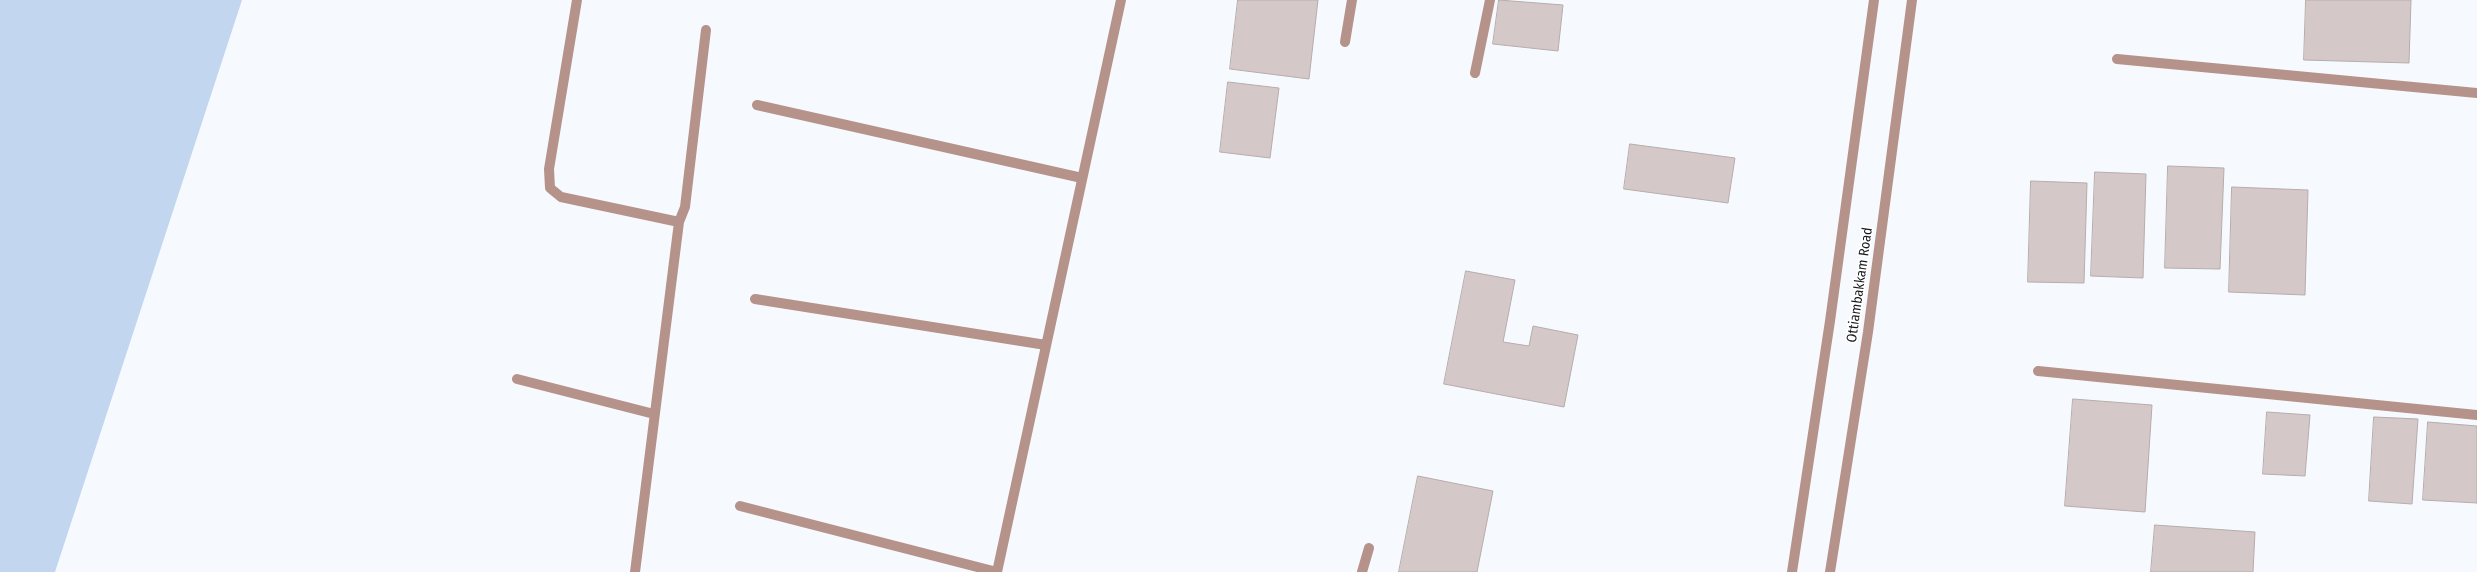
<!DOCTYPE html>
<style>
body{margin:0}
canvas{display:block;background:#f6f9fe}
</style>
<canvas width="2477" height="572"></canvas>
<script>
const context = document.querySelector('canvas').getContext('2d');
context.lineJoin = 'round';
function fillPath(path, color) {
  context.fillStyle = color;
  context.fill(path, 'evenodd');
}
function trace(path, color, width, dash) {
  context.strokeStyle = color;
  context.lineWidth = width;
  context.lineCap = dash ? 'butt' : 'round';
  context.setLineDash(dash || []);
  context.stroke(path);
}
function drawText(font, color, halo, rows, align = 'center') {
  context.font = font + ' "Fira Sans Condensed",sans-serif';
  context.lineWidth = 3.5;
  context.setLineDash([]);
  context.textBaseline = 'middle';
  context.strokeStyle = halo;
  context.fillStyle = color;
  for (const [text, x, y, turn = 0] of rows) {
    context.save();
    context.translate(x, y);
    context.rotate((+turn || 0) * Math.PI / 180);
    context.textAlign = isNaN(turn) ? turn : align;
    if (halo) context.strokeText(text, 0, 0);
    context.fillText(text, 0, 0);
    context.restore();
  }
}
const water = new Path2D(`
 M0 0H242L55 572H0Z`);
const building = new Path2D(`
 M1238 0H1318L1309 79 1230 69Z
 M1499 0 1563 5 1558 51 1493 44Z
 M2306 0H2411L2409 63 2304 60Z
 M1228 82 1279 88 1270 158 1220 152Z
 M1630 144 1735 158 1728 203 1624 189Z
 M2168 166 2224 168 2220 269 2165 268Z
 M2095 172 2146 174 2143 278 2091 276Z
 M2031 181 2087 183 2084 283 2028 282Z
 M2232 187 2308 190 2305 295 2229 292Z
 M1466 271 1515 280 1503 342 1529 346 1533 326 1578 335 1564 407 1444 384Z
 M2073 399 2152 405 2145 512 2065 506Z
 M2267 412 2310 415 2305 476 2263 474Z
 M2374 417 2418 419 2412 504 2369 501Z
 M2428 422 2477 426V503L2423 500Z
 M1418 476 1493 491 1477 572H1399Z
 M2155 525 2255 532 2253 572H2151Z`);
const minor = new Path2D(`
 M577 0 549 169 550 188 561 197 679 222 685 207 706 30
 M1345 42 1352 0
 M2117 59 2477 93
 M1475 73 1490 0
 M757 105 1082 178
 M755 299 1046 345
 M2038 371 2477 415
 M517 379 654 414
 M740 506 997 572 1121 0
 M635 572 679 222
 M1362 572 1369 548`);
const tertiary = new Path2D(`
 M1792 572 1830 321 1874 0
 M1830 572 1868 332 1912 0`);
const streetNames = [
 ["Ottiambakkam Road",1860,285,-82]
];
fillPath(water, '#c3d6ef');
fillPath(building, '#d4c9c8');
trace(building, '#b7acab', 1);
trace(minor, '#b6938a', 10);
trace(tertiary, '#b6938a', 10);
drawText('14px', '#17191c', '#fff', streetNames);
</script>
